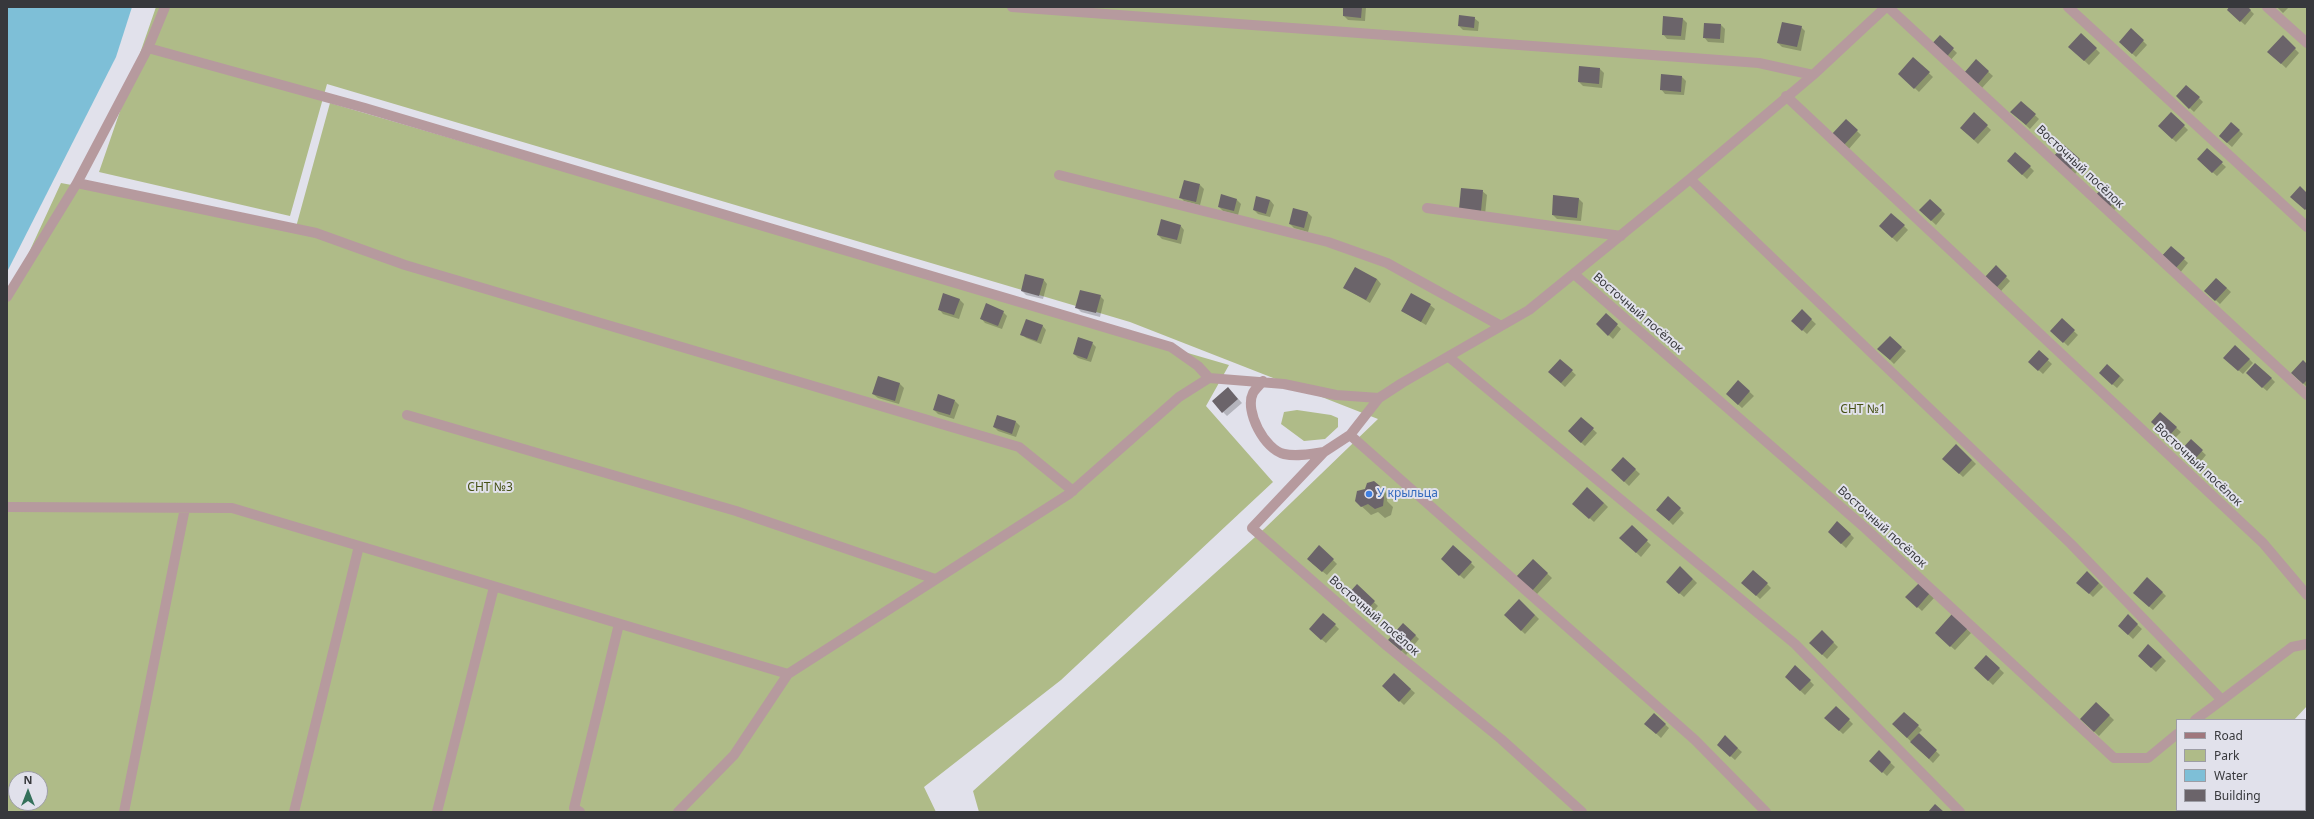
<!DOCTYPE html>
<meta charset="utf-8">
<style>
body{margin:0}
#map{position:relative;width:2314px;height:819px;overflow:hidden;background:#e1e1eb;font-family:"Noto Sans",sans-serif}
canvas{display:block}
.frame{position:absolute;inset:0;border:8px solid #37383c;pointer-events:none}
.legend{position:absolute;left:2176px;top:719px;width:130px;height:92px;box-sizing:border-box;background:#e1e1eb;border:1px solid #9d9da5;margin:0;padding:5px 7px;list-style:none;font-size:12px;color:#37383c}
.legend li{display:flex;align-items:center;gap:8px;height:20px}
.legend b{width:20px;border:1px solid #9d9da5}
.north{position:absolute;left:8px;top:771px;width:40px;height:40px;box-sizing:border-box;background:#e1e1eb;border:1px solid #9d9da5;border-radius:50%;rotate:0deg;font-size:11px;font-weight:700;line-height:16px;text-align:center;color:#37383c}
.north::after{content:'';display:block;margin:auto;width:14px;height:18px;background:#34705a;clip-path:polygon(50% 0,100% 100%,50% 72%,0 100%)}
</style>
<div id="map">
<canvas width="2314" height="819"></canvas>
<div class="frame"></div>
<ul class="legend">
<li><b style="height:5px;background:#9f777d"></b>Road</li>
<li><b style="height:11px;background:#afbb88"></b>Park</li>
<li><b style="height:11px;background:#7ebfd7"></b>Water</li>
<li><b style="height:11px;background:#6b646a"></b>Building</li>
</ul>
<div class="north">N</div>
</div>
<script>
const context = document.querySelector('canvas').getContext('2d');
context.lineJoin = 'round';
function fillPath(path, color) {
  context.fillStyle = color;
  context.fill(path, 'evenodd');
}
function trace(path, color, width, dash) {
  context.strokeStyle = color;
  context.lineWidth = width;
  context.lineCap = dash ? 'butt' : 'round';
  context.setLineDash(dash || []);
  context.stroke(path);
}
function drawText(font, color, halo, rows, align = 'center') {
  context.font = font + ' "Noto Sans",sans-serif';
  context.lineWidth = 4;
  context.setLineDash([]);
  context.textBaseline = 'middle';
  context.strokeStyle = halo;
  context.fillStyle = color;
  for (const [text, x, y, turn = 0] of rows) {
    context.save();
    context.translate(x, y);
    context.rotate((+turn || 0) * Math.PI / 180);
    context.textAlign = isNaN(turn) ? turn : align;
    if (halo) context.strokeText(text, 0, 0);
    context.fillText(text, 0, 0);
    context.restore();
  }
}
const green = new Path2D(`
 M156 7H2307V706L2294 720H2177V810H2212L2210 812H979L973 791 1264 529 1378 419 1130 322 327 84 290 216 99 172Z
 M330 103 1229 365 1206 406 1273 482 1061 680 924 787 936 812H7V300L61 183 296 227ZM16 779H40V803H16Z
 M1297 410 1331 415 1338 418V427L1325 439 1304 441 1281 424 1284 412Z`);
const water = new Path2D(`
 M7 7H132L116 57 7 272Z`);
const shadow = new Path2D(`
 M1344 7H1366L1365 21 1348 20 1344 16Z
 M2231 7H2247L2254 14 2245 25 2228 10Z
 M2277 7H2289L2283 13Z
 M1474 18 1479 22 1478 31 1463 30 1459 26Z
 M1683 19 1687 23 1685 40 1667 39 1663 34Z
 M1705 24 1721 25 1725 29 1724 43 1708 42 1704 37Z
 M1801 27 1805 31 1801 51 1782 47 1778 43Z
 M2131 29 2147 45 2136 57 2124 46Z
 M1940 37 1957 53 1948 63Z
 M2096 49 2100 53 2089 65 2074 51Z
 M2295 49 2299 53 2286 68 2273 56Z
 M1914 59 1933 77 1919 92 1904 78Z
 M1976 61 1993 76 1982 88 1965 73Z
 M1600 69 1604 73 1602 88 1583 86 1579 82Z
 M1682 77 1686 81 1684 95 1665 94 1661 89Z
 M2177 96 2199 98 2203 102 2194 112Z
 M2021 102 2039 119 2030 129 2016 116Z
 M1974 114 1991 130 1978 144 1961 128Z
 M2231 123 2243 134 2232 147 2224 140Z
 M2184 126 2188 130 2176 142 2163 130Z
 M1857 131 1861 135 1848 150 1832 135Z
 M2064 146 2084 164 2074 175 2054 157Z
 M2207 150 2226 167 2217 176 2202 163Z
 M2012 165 2030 167 2034 171 2027 179Z
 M1200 185 1204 189 1200 205 1184 201 1180 197Z
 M2104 188 2121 203 2112 212Z
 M1482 191 1487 195 1485 215 1464 213Z
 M1579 199 1583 203 1581 221 1557 219 1553 215Z
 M1237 200 1241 204 1238 215 1223 211 1219 207Z
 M1270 200 1274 205 1270 217 1258 214 1254 210Z
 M1920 210H1941L1945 214 1936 225Z
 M1308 213 1312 217 1308 232 1294 228 1290 224Z
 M1180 225 1184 230 1181 244 1162 239 1158 235Z
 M1904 226 1908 230 1897 242 1884 230Z
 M2171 247 2188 263 2179 274 2161 257Z
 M1996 267 2010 281 2001 291 1987 277Z
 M1043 279 1047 284 1043 299 1026 295 1022 291Z
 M1377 279 1381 284 1370 303 1345 288Z
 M2217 279 2231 292 2220 304 2206 291Z
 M944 294 960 300 964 304 959 319 943 314 939 309Z
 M1100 296 1104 300 1100 317 1081 312 1077 308Z
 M1430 305 1435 309 1426 325 1402 311Z
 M1802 311 1816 324 1807 334 1797 325Z
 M1003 312 1007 316 1002 329 985 323 981 318Z
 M1606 315 1621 329 1613 339 1597 324Z
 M2062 320 2078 335 2068 346 2052 331Z
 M1042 325 1046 330 1041 344 1026 338 1022 334Z
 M1092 343 1096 347 1091 362 1078 358 1074 354Z
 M1901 347 1906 351 1894 364 1883 353Z
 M2039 352 2052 364 2043 374 2030 362Z
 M2249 359 2253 363 2243 374 2229 362Z
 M1560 360 1576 375 1565 387 1553 376Z
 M2307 365V387L2297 377Z
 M2120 376 2124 380 2117 388 2104 377Z
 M879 377 900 384 904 388 899 404 878 398 873 394Z
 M2251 377 2271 378 2275 382 2267 391Z
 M1739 382 1754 396 1742 408 1727 394Z
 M1232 392 1242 403 1227 416 1223 412Z
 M955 401 959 405 954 419 938 414 934 410Z
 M2160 413 2181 432 2172 441 2156 426Z
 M1581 418 1597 433 1585 446 1573 435Z
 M1016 422 1020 426 1016 437 998 431 994 427Z
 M2191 441 2206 455 2197 466 2181 451Z
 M1623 458 1640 474 1629 486 1612 470Z
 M1944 459 1972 460 1976 464 1963 477Z
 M1379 486 1388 495 1387 501 1393 507 1391 515 1385 518 1378 512 1371 515 1356 501Z
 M1669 498 1684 513 1673 525 1658 510Z
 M1604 503 1608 507 1594 522 1574 504Z
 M1632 527 1651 545 1641 557 1625 542Z
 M1829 532 1850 534 1854 538 1846 548Z
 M1333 560 1337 564 1327 575 1312 563Z
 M1533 560 1552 578 1536 595 1517 577Z
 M1446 563H1471L1475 567 1464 579Z
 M1693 579 1697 583 1684 597 1671 586Z
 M1742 582 1767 584 1771 588 1760 599Z
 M2078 582 2099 583 2103 587 2093 597Z
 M1919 584 1934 598 1922 611 1907 597Z
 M1357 586 1378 606 1371 614 1353 599Z
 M2162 592 2166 596 2153 610 2138 597Z
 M1535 615 1539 619 1525 634 1509 619Z
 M1952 615 1971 633 1955 650 1940 637Z
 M2128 616 2142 629 2133 639 2119 626Z
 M1335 625 1339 629 1326 643 1314 633Z
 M1822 631 1838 647 1827 659 1810 643Z
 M1415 635 1419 639 1406 655 1390 640Z
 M1986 656 2004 673 1993 685 1979 672Z
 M2139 656 2162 657 2166 661 2156 672Z
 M1795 666 1814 685 1805 695 1790 681Z
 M1394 674 1415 693 1404 705 1384 686Z
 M2096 703 2114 720 2099 736 2085 723Z
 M1654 714 1669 728 1661 738 1646 724Z
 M1849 720 1853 724 1843 734 1830 722Z
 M1918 726 1922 730 1918 734 1940 755 1933 763 1897 728Z
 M1725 737 1742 752 1735 760 1718 745Z
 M1879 752 1895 767 1887 776 1871 761Z`);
const building = new Path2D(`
 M1343 7H1362L1361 18 1343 16Z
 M2229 7H2248L2251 10 2240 22 2227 10Z
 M1459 15 1475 17 1474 28 1458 26Z
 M1663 16 1683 18 1681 36 1662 35Z
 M1782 22 1802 26 1797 47 1777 43Z
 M1704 23 1721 24 1720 39 1703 38Z
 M2131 28 2144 40 2132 54 2119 42Z
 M2081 33 2097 48 2084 61 2068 47Z
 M1940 35 1954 48 1944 60 1929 47Z
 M2283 35 2296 48 2281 64 2267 52Z
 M1913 57 1930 72 1914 89 1898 74Z
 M1976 59 1989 71 1977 85 1964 73Z
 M1579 66 1600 68 1599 84 1578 82Z
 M1661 74 1682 76 1681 92 1660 90Z
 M2186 85 2200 97 2189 109 2176 96Z
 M2021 101 2036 114 2026 125 2010 112Z
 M1974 112 1988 125 1974 140 1960 128Z
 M2171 112 2185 125 2172 139 2158 126Z
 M1846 119 1858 130 1843 146 1831 135Z
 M2231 122 2240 130 2227 143 2219 136Z
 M2064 145 2080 159 2069 172 2053 157Z
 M2207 148 2223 162 2212 173 2197 159Z
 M2015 152 2031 166 2022 175 2007 161Z
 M1184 180 1200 184 1196 202 1179 198Z
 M2104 186 2117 198 2108 209 2094 197Z
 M2300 186 2307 193V208L2305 210 2290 197Z
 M1461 188 1483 190 1481 211 1459 209Z
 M1221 194 1237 199 1234 211 1218 207Z
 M1553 195 1579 198 1577 218 1552 215Z
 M1256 196 1270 200 1266 214 1253 210Z
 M1930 199 1942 210 1931 221 1919 210Z
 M1293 208 1308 212 1304 228 1289 224Z
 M1891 213 1905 225 1892 238 1879 226Z
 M1161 219 1181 225 1177 240 1157 235Z
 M2171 246 2185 258 2174 270 2160 258Z
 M1996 265 2007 276 1997 287 1985 277Z
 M1355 267 1377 279 1366 300 1343 288Z
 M1025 274 1044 279 1039 296 1021 291Z
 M2216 278 2227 288 2215 301 2204 291Z
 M1080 290 1101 295 1096 313 1075 308Z
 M943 293 960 299 954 315 938 310Z
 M1411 293 1431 304 1421 322 1401 311Z
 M986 303 1004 311 998 326 980 319Z
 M1802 309 1812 319 1802 331 1791 321Z
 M1606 313 1618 324 1608 336 1596 324Z
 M2062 318 2075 330 2063 343 2050 331Z
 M1026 319 1043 325 1037 341 1020 335Z
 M1890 336 1902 347 1890 360 1877 349Z
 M1078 337 1093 342 1087 359 1073 354Z
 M2235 345 2250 359 2238 371 2223 358Z
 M2039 350 2049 359 2038 371 2028 362Z
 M1560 359 1573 370 1561 383 1548 372Z
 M2303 360 2307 364V380L2303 384 2291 373Z
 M2255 363 2272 378 2262 388 2246 373Z
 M2107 364 2120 376 2112 385 2099 373Z
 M878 376 900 383 895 401 872 394Z
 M1738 380 1750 391 1738 405 1726 394Z
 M1228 387 1238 399 1222 413 1212 401Z
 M938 394 955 400 950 415 933 410Z
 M2160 412 2177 427 2168 437 2151 422Z
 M997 415 1016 421 1012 434 993 427Z
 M1581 417 1594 428 1581 443 1568 431Z
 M2191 439 2203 450 2192 462 2180 451Z
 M1956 444 1972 460 1959 474 1942 459Z
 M1623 457 1636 469 1624 482 1611 470Z
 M1374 481 1380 486 1378 492 1384 497 1383 506 1375 509 1368 504 1361 507 1355 501 1357 491 1365 489 1367 483Z
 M1587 487 1604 503 1589 519 1572 504Z
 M1668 496 1681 508 1669 521 1656 510Z
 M1837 521 1851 534 1841 544 1828 532Z
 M1632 525 1648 540 1636 553 1619 538Z
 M1319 545 1334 559 1322 572 1307 559Z
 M1453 545 1472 562 1459 576 1441 559Z
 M1533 559 1548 573 1532 591 1516 577Z
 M1680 566 1693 579 1679 594 1666 582Z
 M1753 570 1768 583 1756 596 1741 583Z
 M2087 571 2099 583 2089 594 2076 583Z
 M2147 577 2163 592 2149 607 2133 593Z
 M1919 583 1930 593 1917 608 1905 597Z
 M1357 584 1375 601 1366 611 1348 594Z
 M1519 599 1535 615 1521 631 1504 615Z
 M1323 613 1336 624 1321 640 1309 629Z
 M1952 614 1968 628 1950 647 1935 633Z
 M2128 614 2138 624 2128 635 2118 626Z
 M1403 623 1416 635 1401 651 1388 640Z
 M1822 630 1834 642 1822 655 1809 643Z
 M2148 644 2162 657 2151 668 2138 656Z
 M1986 655 2000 668 1988 681 1974 668Z
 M1795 665 1811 680 1800 691 1785 677Z
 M1394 673 1411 689 1399 702 1382 686Z
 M2096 702 2110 715 2094 732 2080 719Z
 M1836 706 1850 719 1839 731 1824 718Z
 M1904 712 1919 725 1907 738 1892 724Z
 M1654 713 1666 724 1656 734 1644 724Z
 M1919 733 1937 750 1929 759 1910 742Z
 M1725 735 1738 748 1730 757 1717 745Z
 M1879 750 1891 762 1882 773 1869 761Z
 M1935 804 1944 812H1928Z`);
const street = new Path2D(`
 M1012 7 1759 63 1813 75
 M1888 7 2307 395
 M2068 7 2307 227
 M2267 7 2307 43
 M148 48 365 108 1171 347 1198 366 1209 378
 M1786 96 2263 543 2307 595
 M1059 175 1328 242 1387 263 1501 326
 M1690 179 2071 544 2222 700 2292 647 2307 644
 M77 183 316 233 405 265 1019 447 1073 491
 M1427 208 1621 236
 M1574 274 1865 528 2114 758H2148L2177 734
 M7 297 77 183 148 48 165 7
 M1449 357 1795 644 1960 812
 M1263 381C1260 385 1255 389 1253 393 1244 411 1265 450 1284 454 1297 457 1311 454 1324 452
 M1379 398 1350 435 1695 740 1766 812
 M407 415 736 511 935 579
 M1350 435 1324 452 1252 528 1387 646 1501 739 1582 812
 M7 507 232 508 788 674
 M2195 720 2222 700
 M124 812 185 508
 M294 812 359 546
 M437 812 494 587
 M580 812 574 808 619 624
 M678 812 734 755 788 674 1069 494 1179 397 1209 378 1284 384 1336 395 1379 398 1402 383 1529 310 1690 179 1813 75 1886 7`);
const secondary = new Path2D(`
 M2305 748 2307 746
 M2247 812 2249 810`);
const markers = [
 [1369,494,4,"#3f7fe0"]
];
const streetNames = [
 ["Восточный посёлок",2080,167,43],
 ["Восточный посёлок",1638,313,41],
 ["Восточный посёлок",2198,465,43],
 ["Восточный посёлок",1882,527,42],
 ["Восточный посёлок",1374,616,41]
];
const parkNames = [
 ["СНТ №1",1863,410],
 ["СНТ №3",490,488]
];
const shopNames = [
 ["У крыльца",1377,494]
];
fillPath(green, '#afbb88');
fillPath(water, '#7ebfd7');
fillPath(shadow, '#0003');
fillPath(building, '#6b646a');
trace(street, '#b69a9e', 10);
trace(secondary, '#9f777d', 10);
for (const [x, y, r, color] of markers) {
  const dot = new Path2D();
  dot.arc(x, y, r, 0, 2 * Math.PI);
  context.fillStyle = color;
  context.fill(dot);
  trace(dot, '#e1e1eb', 1.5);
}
drawText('12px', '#37383c', '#e1e1eb', streetNames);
drawText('12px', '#455014', '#e1e1eb', parkNames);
drawText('12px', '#366cbe', '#e1e1eb', shopNames, 'left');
</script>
